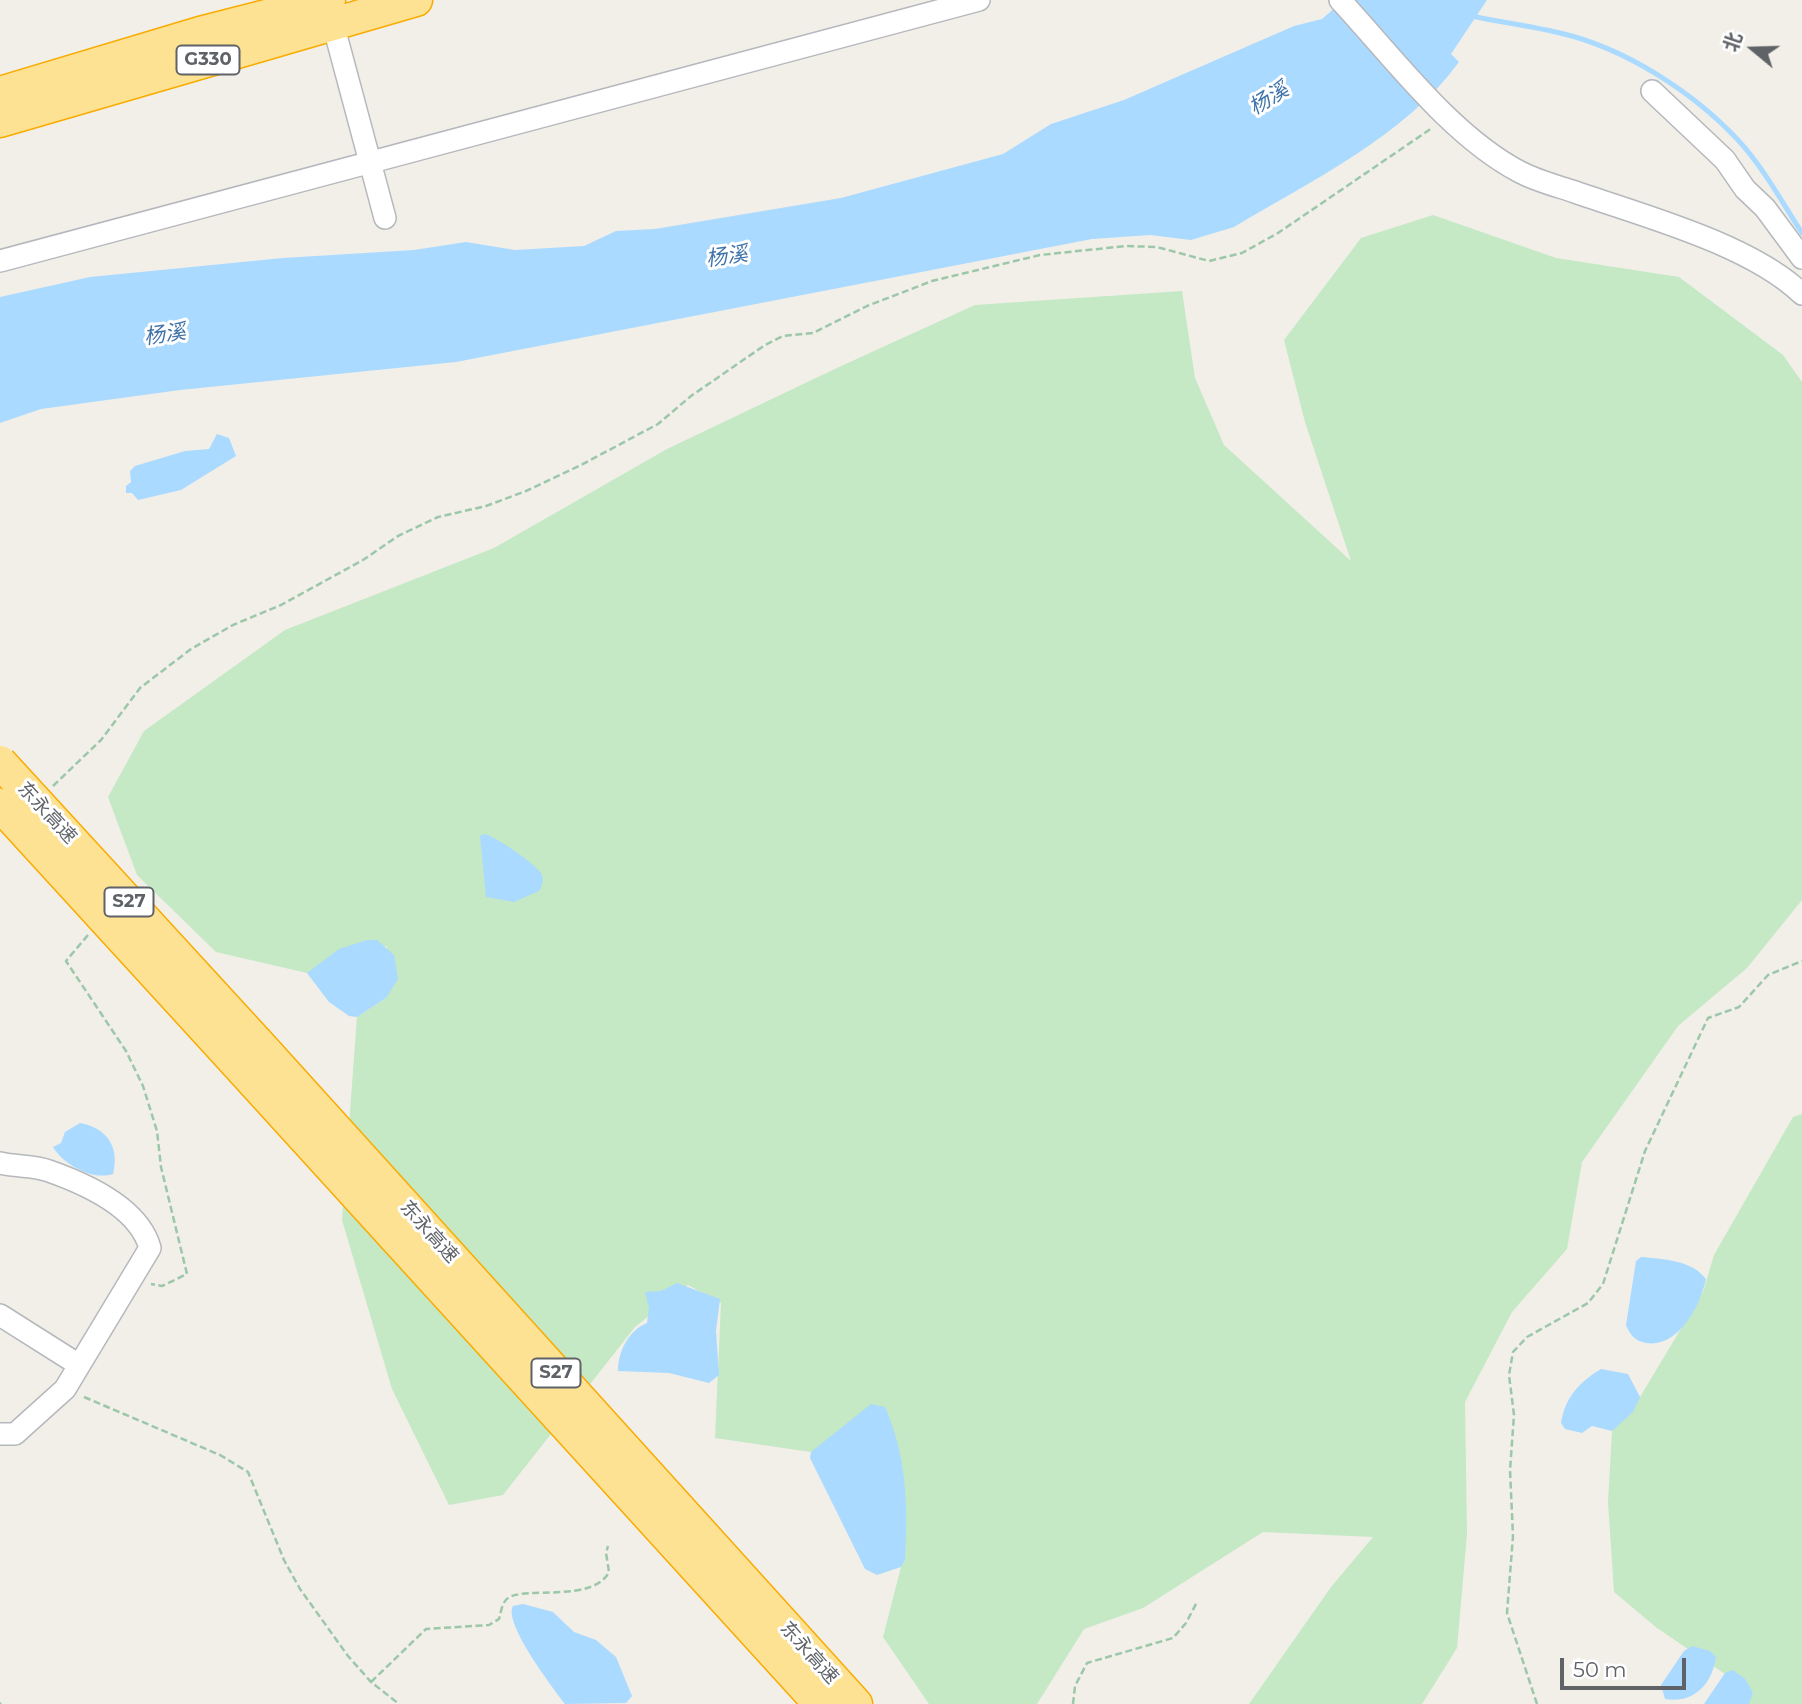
<!DOCTYPE html>
<meta charset="utf-8">
<style>
body{margin:0}
#map{position:relative;width:1802px;height:1704px;overflow:hidden;background:#f1efe8;font-family:Montserrat,"Noto Sans SC",sans-serif}
canvas{display:block}
.north{position:absolute;left:1718px;top:14px;width:70px;height:70px;-webkit-text-stroke:5px #fff;paint-order:stroke;rotate:289deg;font-size:19px;font-weight:700;line-height:28px;text-align:center;color:#5f6368}
.north::after{content:'';display:block;margin:auto;width:24px;height:32px;background:#5f6368;clip-path:polygon(50% 0,100% 100%,50% 72%,0 100%)}
.scale{position:absolute;left:1560px;top:1658px;width:126px;height:32px;box-sizing:border-box;border:4px solid #5f6368;border-top:0;padding-left:9px;font-size:21px;line-height:24px;white-space:nowrap;color:#5f6368;-webkit-text-stroke:5px #fff;paint-order:stroke}
</style>
<div id="map">
<canvas width="1802" height="1704"></canvas>
<div class="north">北</div>
<div class="scale">50 m</div>
</div>
<script>
const context = document.querySelector('canvas').getContext('2d');
context.lineJoin = 'round';
function fillPath(path, color) {
  context.fillStyle = color;
  context.fill(path, 'evenodd');
}
function trace(path, color, width, dash) {
  context.strokeStyle = color;
  context.lineWidth = width;
  context.lineCap = dash ? 'butt' : 'round';
  context.setLineDash(dash || []);
  context.stroke(path);
}
function drawText(font, color, halo, rows, align = 'center') {
  context.font = font + ' Montserrat,"Noto Sans SC",sans-serif';
  context.lineWidth = 6;
  context.setLineDash([]);
  context.textBaseline = 'middle';
  context.strokeStyle = halo;
  context.fillStyle = color;
  for (const [text, x, y, turn = 0] of rows) {
    context.save();
    context.translate(x, y);
    context.rotate((+turn || 0) * Math.PI / 180);
    context.textAlign = isNaN(turn) ? turn : align;
    if (halo) context.strokeText(text, 0, 0);
    context.fillText(text, 0, 0);
    context.restore();
  }
}
const green = new Path2D(`
 M1433 215 1556 258 1679 277 1783 355 1802 382V900L1747 968 1678 1026 1582 1162 1567 1249 1512 1312 1465 1402 1467 1534 1457 1648 1422 1704H1249L1331 1587 1373 1537 1263 1532 1143 1608 1084 1629 1037 1704H929L883 1637 901 1567 884 1408 811 1452 715 1438 721 1303 688 1285 635 1327 503 1495 449 1505 392 1389 342 1220 357 1017 386 998 387 946 307 973 216 952 137 875 108 797 144 731 285 630 494 548 667 449 839 367 975 305 1182 291 1195 378 1224 445 1351 561 1305 422 1284 340 1361 238Z
 M1802 1114V1704H1748L1753 1693 1657 1628 1614 1592 1608 1502 1612 1431 1640 1397 1703 1292 1714 1255 1793 1117Z`);
const water = new Path2D(`
 M1344 0H1487L1451 54 1459 62C1404 137 1312 180 1234 227L1191 240 1150 235 1092 239 456 362 180 390 41 409 0 423V297L90 277 283 258 414 250 466 242 515 250 584 246 616 231 655 229 841 198 1003 154 1051 124 1124 100 1294 26 1322 19Z
 M217 434 229 438 236 456 181 490 138 500 132 493H126V486L131 482 130 471 135 466 185 451 209 449Z
 M484 834C495 836 539 866 542 875 544 881 542 886 539 891L514 902 486 897 480 836Z
 M367 940H377L394 955 398 979 386 998 357 1017 349 1016 329 1002 307 973 339 949Z
 M80 1123C107 1128 120 1147 113 1174 92 1181 63 1164 53 1147L61 1143 65 1132Z
 M1641 1257C1663 1259 1692 1260 1706 1279 1700 1307 1678 1348 1646 1343 1635 1341 1630 1335 1626 1325L1636 1261Z
 M677 1283 720 1299 716 1331 719 1375 709 1383 669 1373 618 1371C618 1351 629 1330 647 1323L649 1308 645 1292 661 1291Z
 M1601 1369 1628 1374 1640 1397 1633 1412 1612 1431 1592 1426 1582 1433 1565 1429 1561 1423C1565 1398 1579 1382 1601 1369Z
 M871 1404 885 1407C907 1457 908 1506 905 1560L901 1567 877 1575 865 1569 810 1458 811 1452Z
 M523 1604 553 1612 574 1632 596 1640 616 1657 632 1696 626 1703 565 1704C553 1688 503 1623 513 1606Z
 M1692 1646 1710 1651 1716 1657C1712 1684 1694 1704 1665 1699L1661 1685 1684 1651Z
 M1733 1670 1745 1679 1753 1693 1749 1704H1704L1725 1673Z`);
const stream = new Path2D(`
 M1471 16C1500 22 1531 26 1560 33 1625 48 1693 92 1738 140 1763 167 1782 202 1802 233`);
const path = new Path2D(`
 M53 786 101 740 140 688 191 649 233 625 281 605 363 560 398 536 438 517 486 506 526 491 581 465 658 424 691 396 765 345 783 336 813 333 867 306 932 281 1040 255 1126 246 1157 247 1209 261 1242 253 1278 233 1432 128
 M88 935 66 961 126 1051 143 1086 157 1131 161 1167 187 1274 162 1286 151 1284
 M84 1397 220 1455 248 1472 284 1560 300 1589 348 1656 371 1682 399 1704
 M371 1682 426 1629 489 1625 499 1619C501 1612 502 1602 508 1598 525 1586 593 1603 609 1572L606 1553 608 1546
 M0 1703 1 1704
 M1073 1704 1075 1686 1087 1663 1173 1638 1186 1623 1197 1602
 M1537 1704 1507 1613 1513 1536 1510 1470 1514 1415 1509 1375 1513 1352 1527 1337 1588 1303 1603 1284 1645 1151 1708 1018 1739 1007 1768 975 1802 961`);
const minor = new Path2D(`
 M1340 0C1393 57 1451 136 1520 172 1537 181 1557 186 1575 192 1643 216 1750 244 1802 294
 M333 24 385 218
 M1652 91 1725 160 1745 189 1765 208 1802 258
 M0 261 979 0
 M0 1163C16 1167 33 1165 49 1171 86 1184 139 1208 150 1248L65 1389 15 1434H0
 M0 1315 79 1365`);
const highway = new Path2D(`
 M0 93 200 33 329 0
 M0 121 416 0
 M257 1042 856 1704
 M236 1063 820 1704`);
const highwayBridge = new Path2D(`
 M0 762 257 1042
 M0 805 236 1063`);
const shields = [
 [208,60,63],
 [129,902,49],
 [556,1373,49]
];
const shieldNames = [
 ["G330",208,60],
 ["S27",129,902],
 ["S27",556,1373]
];
const streetNames = [
 ["东永高速",47,813,47],
 ["东永高速",429,1232,48],
 ["东永高速",809,1653,48]
];
const waterNames = [
 ["杨溪",1269,99,-32],
 ["杨溪",727,257,-8],
 ["杨溪",165,335,-8]
];
fillPath(green, '#c5e8c5');
fillPath(water, '#aadaff');
trace(stream, '#aadaff', 5);
trace(minor, '#b5b8bc', 24);
trace(highway, '#f9ab00', 35);
trace(path, '#9cc7a9', 2.5, [7, 3.5]);
trace(minor, '#fff', 21);
trace(highway, '#fde293', 32);
trace(highwayBridge, '#f9ab00', 35, []);
trace(highwayBridge, '#fde293', 32);
for (const [x, y, w] of shields) {
  const box = new Path2D();
  box.roundRect(x - w / 2, y - 14.5, w, 29, 5);
  context.fillStyle = '#fff';
  context.fill(box);
  trace(box, '#5f6368', 2);
}
drawText('bold 18px', '#5f6368', null, shieldNames);
drawText('19px', '#5f6368', '#fff', streetNames);
drawText('italic 21px', '#4174aa', '#fff', waterNames);
</script>
